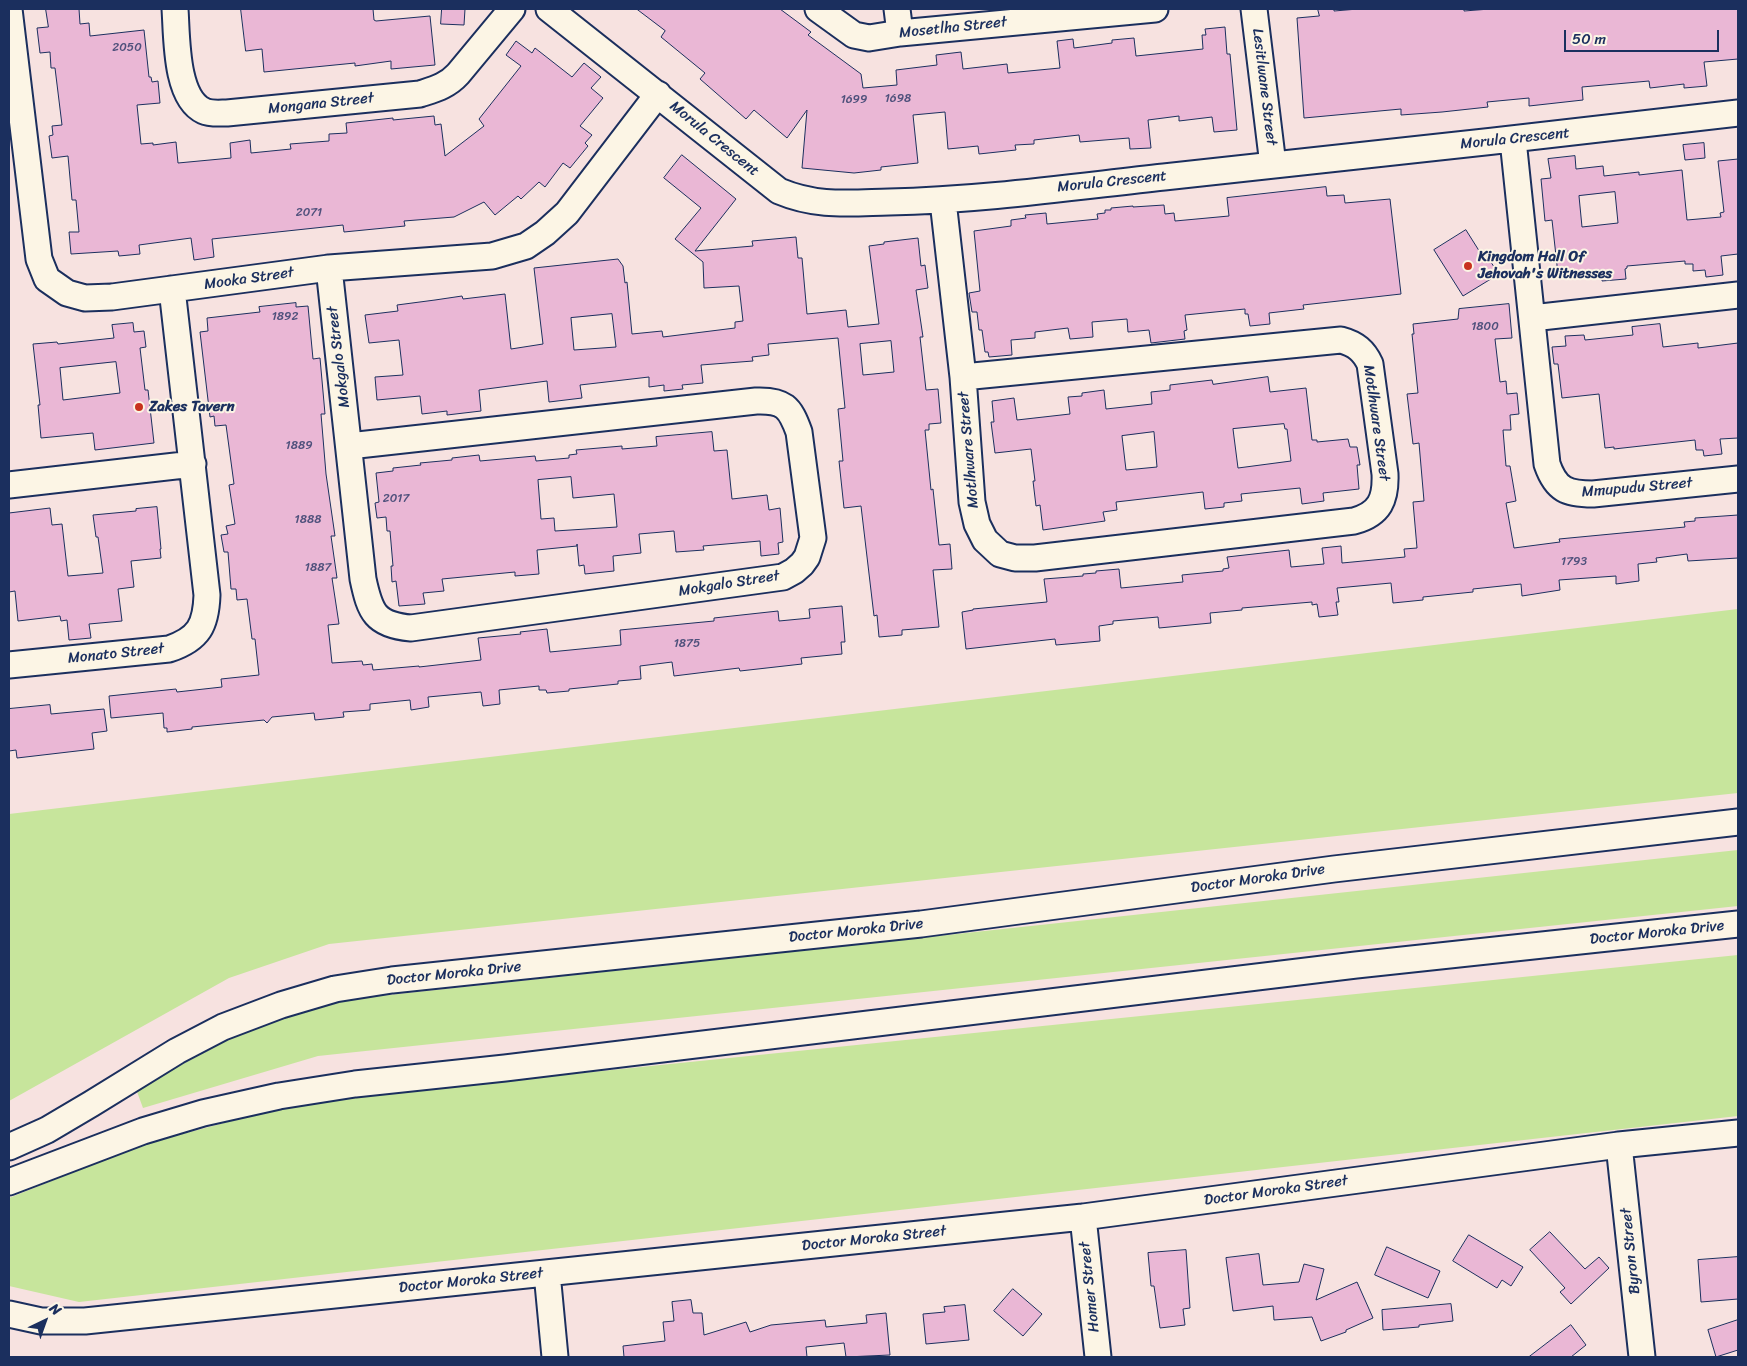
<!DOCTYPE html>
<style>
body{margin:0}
#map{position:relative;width:1747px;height:1366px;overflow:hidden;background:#f7e2e0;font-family:Sriracha,sans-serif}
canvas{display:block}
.frame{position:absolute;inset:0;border:10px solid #1b2f5e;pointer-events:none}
.north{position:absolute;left:20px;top:1296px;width:50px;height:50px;-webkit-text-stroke:4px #fcf5e5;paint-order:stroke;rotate:42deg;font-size:14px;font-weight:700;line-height:20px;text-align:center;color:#1b2f5e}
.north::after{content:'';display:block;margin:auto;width:18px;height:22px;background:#1b2f5e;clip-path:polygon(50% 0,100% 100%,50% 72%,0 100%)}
.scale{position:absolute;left:1564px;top:30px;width:155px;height:22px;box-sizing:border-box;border:2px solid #1b2f5e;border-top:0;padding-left:6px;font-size:15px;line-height:18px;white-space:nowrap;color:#1b2f5e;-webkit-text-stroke:4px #fcf5e5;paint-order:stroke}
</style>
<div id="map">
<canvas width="1747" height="1366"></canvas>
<div class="frame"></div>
<div class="north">N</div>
<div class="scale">50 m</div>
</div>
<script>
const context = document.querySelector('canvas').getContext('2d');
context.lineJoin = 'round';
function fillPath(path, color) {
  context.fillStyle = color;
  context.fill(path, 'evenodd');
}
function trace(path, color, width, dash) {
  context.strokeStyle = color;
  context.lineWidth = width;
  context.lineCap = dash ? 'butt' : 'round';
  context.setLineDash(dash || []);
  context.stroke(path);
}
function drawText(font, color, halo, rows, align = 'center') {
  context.font = font + ' Sriracha,sans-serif';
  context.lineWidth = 4;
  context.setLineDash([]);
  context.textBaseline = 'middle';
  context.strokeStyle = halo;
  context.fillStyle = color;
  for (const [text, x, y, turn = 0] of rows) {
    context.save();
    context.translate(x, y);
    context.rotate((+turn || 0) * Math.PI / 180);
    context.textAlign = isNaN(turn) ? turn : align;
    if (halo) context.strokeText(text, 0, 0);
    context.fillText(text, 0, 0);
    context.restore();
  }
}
const green = new Path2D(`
 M1738 609V793L329 944 229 978 9 1101V814Z
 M1738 850V906L318 1056 143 1108 136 1089 241 1033 333 1001Z
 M1738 955V1116L79 1302 9 1286V1198L144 1144 308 1101Z`);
const building = new Path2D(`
 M46 9H79L80 24 89 23 90 36 144 30 149 77H151L152 82 158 81 160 103 137 105 141 144 153 143V145L176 142 178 163 231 158 230 143 250 140 251 153 291 149 290 144 329 141V134L347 133 346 123 393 118V120L434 116 435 125 441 124 445 156 484 126 479 119 521 66 506 55 516 41 532 53 535 48 572 77 584 63 601 77 591 88 603 98 580 126 592 135 585 143 588 146 570 168 563 163 545 187 539 182 521 199 518 196 495 215 484 202 454 217 404 221 405 226 344 232 343 225 212 239 214 257 194 260 191 238 139 245 140 254 119 256 118 251 71 254 69 232H79L76 200H72L68 156 52 158 49 136 53 135 52 126 62 125 55 68H51L50 52 40 53 37 28 48 27Z
 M241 9H373L374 20 376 21 430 16 435 65 391 69V61L355 66V63L264 72 262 49 246 51Z
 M442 9H465L464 25 441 24Z
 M637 9H780L811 32 808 35 861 74 863 88 897 85 896 70 937 65 936 55 961 52 963 69 1007 64 1008 73 1060 68 1057 41 1073 39 1074 48 1112 43V40L1134 38 1136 56 1203 49 1202 35H1206L1205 29 1225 27 1227 54H1230L1237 130 1214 132 1212 117 1179 121V116L1148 120 1151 148 1130 149 1129 138 1080 142 1079 135 1034 140V144L1015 145 1016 150 979 154 978 146 948 149 945 112 913 115 918 163 881 167V170L854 173 802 168 807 110 787 138 754 110 746 119 700 79 705 73 661 37 665 31Z
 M1318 9H1334V11L1358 9H1464V11L1490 9H1738V59L1704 62 1707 86 1684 88V84L1650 88 1649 81 1582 87 1583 100 1529 106V98L1487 102 1488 107 1442 112 1401 115V109L1304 118 1297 18 1319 16Z
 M1704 143 1705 158 1685 160 1683 145Z
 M682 155 736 199 695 251 753 246 752 241 796 237 798 258H802L807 314 846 310 848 327 879 324 869 246 884 244V242L918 238 921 266 925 265 928 288 916 290 923 337H920L926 390 938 389 941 423 929 424V430H925L931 490 933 489 939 545 950 544 952 569 933 570 939 627 902 630V635L879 637 877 615 874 616 861 506 844 508 839 461H843L838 409 845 408 838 338 768 344 769 355 752 357 753 361 701 365 703 383 682 385 683 389 664 391V385L649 387V377L580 385 582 398 549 402 547 381 479 390 481 411 447 415V411L422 414 420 396 377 400 375 377 403 375 399 340 369 343 365 315 398 311 397 305 435 300 462 296 463 299 505 294 511 349 543 344 534 268 618 259 623 266 625 283 627 282 632 334 662 331 663 337 735 328V322L743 321 739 286 704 288 703 262 675 239 701 208 664 178ZM612 314 616 347 574 350 571 318ZM891 341 894 372 863 375 860 344Z
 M1575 156 1576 169 1603 166 1604 176 1639 172V175L1682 170 1687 220 1721 217 1720 213 1724 212 1718 161 1738 159V254L1721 256 1723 275 1706 277 1705 270 1693 271V264H1685V261L1627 266V268L1625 269 1626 279 1602 281 1601 270 1558 274 1552 220 1545 221 1541 179 1551 178 1548 159ZM1615 192 1618 223 1582 227 1579 196Z
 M1326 187 1327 196 1344 195 1345 203 1390 199 1401 294 1303 305 1304 309 1269 313 1270 324 1250 326 1248 314H1245V309L1185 315 1187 330 1184 331 1185 339 1151 343 1149 330 1128 332 1127 319 1092 322 1093 337 1070 339 1068 328 1035 332V338L1011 340 1012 355 989 357 988 352H985L982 330H979L977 312H972L969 293 980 291 974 231 1011 226V220L1026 218 1025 215 1046 213 1047 224 1098 219 1097 214 1105 213V210H1111V208L1133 206V207L1164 205 1165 214 1174 213 1175 221 1229 216 1227 198Z
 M1466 230 1483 257 1486 255 1499 274 1463 296 1434 250Z
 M296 303V307L308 306 313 359 320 358 325 414H321L326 474 335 536H331L337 578H332L339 624 328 625 332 663 362 661 363 665 372 664 373 670 419 666V667L481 660 478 638 521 634 520 632 547 629 550 652 621 645 620 630 714 621V618L778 611 779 621 810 618 809 609 842 606 845 642H841L842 654 801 658 802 664 740 671 739 668 674 676 672 662 640 666 641 679 618 681V684L569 689V691L547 693 546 690H539V686L499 690 500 704 483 706 481 692 428 697 429 707 411 710 410 700 370 704V710L343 712 344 717 315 720 314 713 272 717 267 723 264 720 192 727V729L167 732V728H164L163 713 111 718 109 696 176 689 177 692 222 687 221 679 259 675 255 639H252L247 599 237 600 236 589H231L228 552H224L221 535 228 534 226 526 235 524 229 485 234 484 226 425 215 426 214 416 210 417 200 332 208 331 207 318 260 312 259 307Z
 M1509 304 1512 338 1495 339 1500 382 1506 381 1507 394 1517 393 1519 414 1510 415 1511 430H1503L1506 466H1510L1516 501 1506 503 1514 548 1560 542 1559 539 1685 527 1684 522 1695 521V518L1738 515V558L1688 561 1687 554 1656 558 1657 562 1638 564 1639 581 1616 584V576L1559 580 1560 590 1522 596 1521 584 1473 589V592L1423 597V600L1393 603 1391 583 1337 588 1339 602H1336L1338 615 1319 617 1317 604 1312 605V602L1242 608V610L1210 613 1211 623 1159 628 1158 617 1113 621V624L1099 626 1100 641 1056 645 1055 639 966 649 962 612 973 610V609L1047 602 1044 579 1083 576V574L1096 573V571L1119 569 1121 588 1183 582 1182 575 1223 571V569L1229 568 1227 557 1289 550 1291 567 1324 564 1322 548 1341 546 1342 563 1405 557 1404 549 1417 548 1413 502 1424 501 1419 443 1413 444 1407 394 1418 393 1412 334H1414L1413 324 1458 319 1459 309Z
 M133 323 134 332 144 331 146 347 140 348 145 390H148L154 443 95 450 93 433 41 438 38 405H40L33 344 57 342 58 344 114 338 112 325ZM116 362 120 393 63 400 60 368Z
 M1660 324 1663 347 1698 343V348L1738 343V438L1720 439 1722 454 1704 456 1703 450H1696L1695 440 1614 449V447L1605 448 1599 394 1562 398 1558 364H1554L1552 347 1566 346 1565 336 1584 335 1585 340 1633 335 1632 327Z
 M1268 377 1270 392 1306 388 1312 440H1317V442L1348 439 1350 447H1357L1360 465H1357L1359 489 1323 493 1324 501 1302 504 1300 488 1241 494 1242 501 1224 503V507L1205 509 1203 492 1116 502 1117 510 1103 512 1105 521 1043 530 1040 505 1036 506 1033 481H1035L1031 449 995 453 991 422H994L992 401 1014 398 1017 420 1070 414 1068 397 1082 396V393L1104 390 1106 409 1152 404 1151 392 1170 390V385L1212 380 1213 384ZM1284 424 1285 429H1287L1291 461 1238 468 1233 429ZM1154 432 1157 467 1126 470 1122 436Z
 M712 432 714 451 727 450 732 499 767 495 769 510 780 508 783 542 778 543 779 554 761 556 760 541 703 546 704 550 676 552 674 531 639 534 641 553 613 556 614 571 585 574 584 565 579 566 577 544V546L537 550 539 574 515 576V572L442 579 444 591 423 593 425 604 399 606 396 581 392 582 391 566H393L390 531H387L386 517 377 518 375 503 379 502 376 473 393 471V468L421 465 420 463 452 460V458L479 455 480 461 535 456 536 461 569 458V455L577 454 576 450 622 446V449L657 446 656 437ZM571 477 573 498 614 494 617 527 555 531 554 518 541 519 538 480Z
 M157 507 161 549H160L161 558 131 561 134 587 118 589 122 621 89 624 91 638 69 640 67 620 61 621 60 616 18 621 15 591 9 592V513L50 508 52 525 62 524 68 576 103 573 98 537H96L93 515 136 511V509Z
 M50 705 51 714 104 709 107 731 92 733 94 749 17 758 16 750 9 751V709Z
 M1550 1232 1585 1269 1599 1257 1609 1268 1571 1304 1560 1292 1565 1288 1530 1250Z
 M1469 1235 1523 1267 1511 1286 1502 1280 1497 1288 1453 1261Z
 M1387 1247 1440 1271 1428 1298 1375 1275Z
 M1186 1250 1190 1308 1183 1309 1185 1325 1160 1328 1154 1286H1151L1148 1253Z
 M1259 1254 1263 1285 1299 1282 1304 1264 1324 1269 1316 1300 1357 1282 1373 1318 1346 1330V1332L1321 1341 1312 1317 1274 1320 1273 1306 1233 1311 1226 1258Z
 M1738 1257V1299L1701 1302 1698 1260Z
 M1013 1289 1042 1314 1023 1336 994 1311Z
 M691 1300 693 1313H702L704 1335 746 1322 750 1332 771 1325 825 1320 826 1327 867 1323 866 1315 886 1313 890 1355 846 1357 844 1343 806 1347 807 1357H624L623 1346 665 1341 663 1322 674 1321 672 1302Z
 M1451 1304 1453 1321 1419 1325V1327L1383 1330 1382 1310Z
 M965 1305 969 1340 926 1344 923 1314 945 1312 944 1307Z
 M1738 1320V1350L1716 1357 1708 1330Z
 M1571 1325 1586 1345 1571 1357H1529Z`);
const minor = new Path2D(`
 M9 9 39 259 47 279 67 293 85 298 112 297 329 268 492 256 526 246 545 233 567 213 658 94
 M175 9C177 36 175 98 204 111 210 114 220 113 227 113L420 94C435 89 447 86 458 74L512 9
 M549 9 779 191C817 207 848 203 889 202 981 200 1072 187 1164 177 1355 156 1547 136 1738 113
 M818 9 854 35 869 38 900 33 1155 9
 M897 9 900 33
 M1254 9 1273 165
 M1513 140 1547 464C1556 490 1567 494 1593 494L1738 479
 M943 201 963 377 972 502 977 524 985 540 1000 554 1015 558H1035L1354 521C1380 514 1386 499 1385 474L1370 364C1364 351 1356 344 1341 340L963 377
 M329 268 363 579C370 612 375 625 411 628L783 577 794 571 802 564 807 557 813 538 799 432C790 407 784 400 756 401L349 446
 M1532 318 1738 295
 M9 485 193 464
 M9 665 169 649C199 639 206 625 207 595L172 289
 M1619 1145 1642 1357
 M9 1147 47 1130 91 1104 177 1051 223 1027 281 1005 335 989 392 980 921 924 1334 869 1738 822
 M9 1182 143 1131 203 1113 279 1096 355 1084 505 1068 1356 965 1738 924
 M1083 1217 1098 1357
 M547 1273 555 1357
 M9 1314 41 1321H85L1083 1217 1619 1145 1738 1133`);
const markers = [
 [1468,266,5,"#c8321e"],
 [139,407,5,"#c8321e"]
];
const numberNames = [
 ["2050",127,48],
 ["1698",898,99],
 ["1699",854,100],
 ["2071",309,213],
 ["1892",285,317],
 ["1800",1485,327],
 ["1889",299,446],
 ["2017",396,499],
 ["1888",308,520],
 ["1793",1574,562],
 ["1887",318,568],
 ["1875",687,644]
];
const streetNames = [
 ["Mosetlha Street",953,28,-6],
 ["Lesitlwane Street",1264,87,83],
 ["Mongana Street",321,104,-6],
 ["Morula Crescent",714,139,39],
 ["Morula Crescent",1515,139,-6],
 ["Morula Crescent",1112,182,-6],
 ["Mooka Street",249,279,-8],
 ["Mokgalo Street",339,357,-97],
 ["Motlhware Street",1376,423,82],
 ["Motlhware Street",969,450,-95],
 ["Mmupudu Street",1637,488,-5],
 ["Mokgalo Street",729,584,-9],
 ["Monato Street",116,654,-6],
 ["Doctor Moroka Drive",1258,879,-8],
 ["Doctor Moroka Drive",856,931,-6],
 ["Doctor Moroka Drive",1657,933,-6],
 ["Doctor Moroka Drive",454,974,-6],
 ["Doctor Moroka Street",1276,1191,-8],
 ["Doctor Moroka Street",874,1239,-6],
 ["Byron Street",1631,1251,-96],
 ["Doctor Moroka Street",471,1281,-6],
 ["Homer Street",1090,1287,-96]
];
const poiNames = [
 ["Kingdom Hall Of",1478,257],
 ["Jehovah's Witnesses",1478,274],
 ["Zakes Tavern",149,407]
];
fillPath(green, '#c7e59c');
fillPath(building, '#eab7d5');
trace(building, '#1b2f5e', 1);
trace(minor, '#1b2f5e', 29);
trace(minor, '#fcf5e5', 25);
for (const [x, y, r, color] of markers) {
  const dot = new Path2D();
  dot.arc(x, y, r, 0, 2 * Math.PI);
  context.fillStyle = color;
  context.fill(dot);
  trace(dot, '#fcf5e5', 2);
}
drawText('12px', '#4f517c', null, numberNames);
drawText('15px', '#1b2f5e', '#fcf5e5', streetNames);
drawText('bold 15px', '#1b2f5e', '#fcf5e5', poiNames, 'left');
</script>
